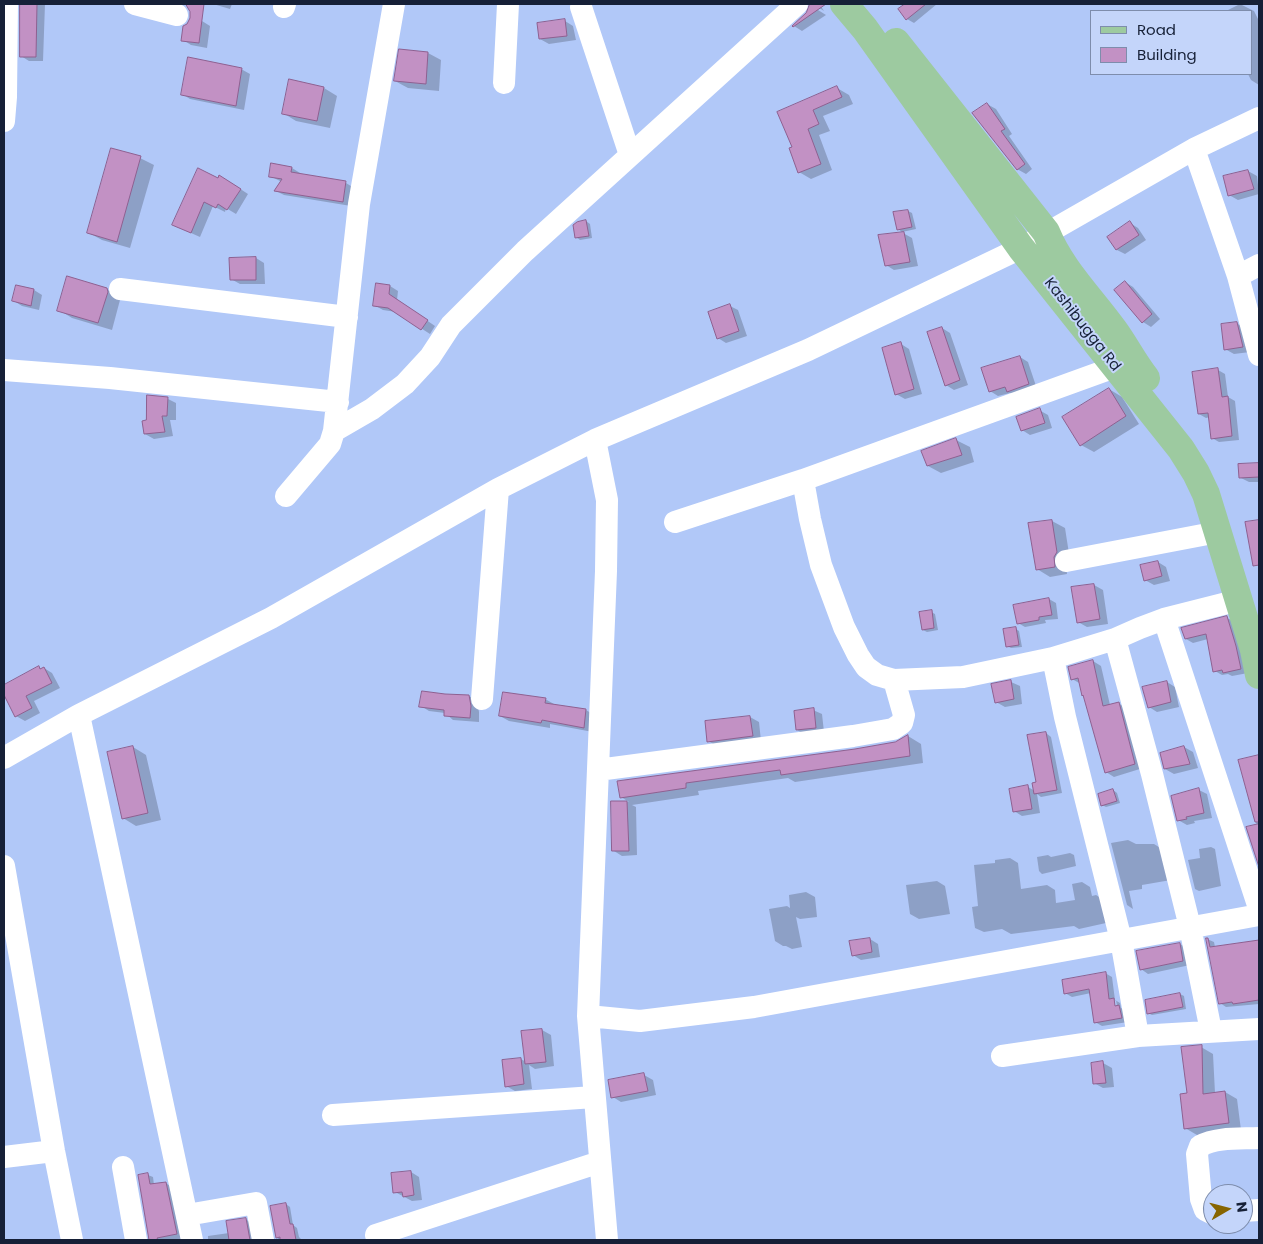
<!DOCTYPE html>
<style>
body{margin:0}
#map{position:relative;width:1263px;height:1244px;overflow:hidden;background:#b1c8f8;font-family:Poppins,sans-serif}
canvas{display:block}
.frame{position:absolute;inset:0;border:5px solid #162037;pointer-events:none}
.legend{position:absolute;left:1090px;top:10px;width:162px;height:65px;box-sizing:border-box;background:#c4d5fa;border:1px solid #7e8dac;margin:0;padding:6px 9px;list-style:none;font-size:15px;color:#162037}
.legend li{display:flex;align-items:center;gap:10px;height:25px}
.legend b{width:25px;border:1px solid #7e8dac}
.north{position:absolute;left:1203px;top:1184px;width:50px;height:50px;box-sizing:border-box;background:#c4d5fa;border:1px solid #7e8dac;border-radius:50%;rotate:82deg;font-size:14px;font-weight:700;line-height:20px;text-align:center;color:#162037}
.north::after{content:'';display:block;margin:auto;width:18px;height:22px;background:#876500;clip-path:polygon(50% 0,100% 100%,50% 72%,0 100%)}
</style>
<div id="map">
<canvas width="1263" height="1244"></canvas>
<div class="frame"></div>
<ul class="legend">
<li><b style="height:6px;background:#9dcaa0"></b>Road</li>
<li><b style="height:14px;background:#c291c4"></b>Building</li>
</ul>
<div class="north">N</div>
</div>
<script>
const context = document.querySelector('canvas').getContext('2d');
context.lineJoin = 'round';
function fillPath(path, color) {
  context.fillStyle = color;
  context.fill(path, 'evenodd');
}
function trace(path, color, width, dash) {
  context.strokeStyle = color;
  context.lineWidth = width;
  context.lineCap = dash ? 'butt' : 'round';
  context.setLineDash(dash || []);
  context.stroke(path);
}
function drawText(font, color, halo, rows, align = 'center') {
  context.font = font + ' Poppins,sans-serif';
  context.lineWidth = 4;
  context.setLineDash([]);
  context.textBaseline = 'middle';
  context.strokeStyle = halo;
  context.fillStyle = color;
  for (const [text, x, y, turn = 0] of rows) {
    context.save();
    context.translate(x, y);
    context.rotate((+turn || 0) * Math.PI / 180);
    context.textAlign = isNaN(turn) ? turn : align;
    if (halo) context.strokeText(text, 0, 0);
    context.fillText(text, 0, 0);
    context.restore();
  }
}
const shadow = new Path2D(`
 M21 4H45L43 61H29L21 56Z
 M213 4H232L230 9Z
 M811 4 820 5 824 11 818 7V10L826 15 802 31 794 26 807 14 811 8Z
 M906 4H937L914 23 907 19 899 10Z
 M1240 4 1254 11 1259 21V85L1251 80 1248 74H1252V11H1226Z
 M202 21 210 26 207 48 191 45 183 40Z
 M565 21 573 26 576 40 549 44 540 39Z
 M400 50 428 53 441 60 439 91 408 88 395 81Z
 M241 69 250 74 244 110 190 99 182 94Z
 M324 88 337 96 330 128 296 121 283 113Z
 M837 88 849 95 853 104 823 116 830 131 819 135 832 170 811 179 799 172 793 148 779 113Z
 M987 104 996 109 1012 134 1009 136 1032 169 1026 174 1017 169Z
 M140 158 154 165 130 248 102 240 89 233Z
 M292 168 300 173V175L346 183 354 188 351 206 284 195 276 191 282 182 270 176Z
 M1248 171 1257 176 1259 194 1238 200 1229 195Z
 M218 180 228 181 248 194 236 214 226 208 225 212 213 206 200 237 182 229Z
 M908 211 912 213 916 229 902 232 898 229Z
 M586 221 590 224 592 238 580 240 576 237Z
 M1130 223 1138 228 1146 240 1125 254 1117 250 1109 237Z
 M903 233 912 238 918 266 894 270 886 265Z
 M256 258 264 263 265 284H240L231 279Z
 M1125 282 1133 287 1160 319 1151 327 1143 322Z
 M17 286 34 290 42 295 39 310 22 306 14 301Z
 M390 286 398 291 397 300 435 326 430 334 396 312 383 310 374 305Z
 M106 289 120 297V300L112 330 72 318 59 310Z
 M730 306 738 310 747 336 726 343 718 338Z
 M1236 323 1245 328 1250 352 1234 354 1225 349Z
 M942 328 950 333 968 385 954 390 946 385Z
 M901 344 909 349 922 394 905 399 896 394Z
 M1020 357 1028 362 1037 389 1017 396 1010 393 998 396 990 391Z
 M1218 370 1225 374 1228 397 1235 401 1239 440 1219 442 1212 438 1210 417 1206 418 1199 414Z
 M1109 389 1122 397 1139 424 1094 452 1081 445Z
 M168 399 176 403V420H170L173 436 154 439 145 434 147 421Z
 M1039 410 1048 415 1052 428 1030 435 1022 430Z
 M956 440 970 447 974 462 941 473 928 466Z
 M1259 464V482H1249L1241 478 1240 465Z
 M1052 521 1065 528 1070 560 1066 565 1067 574 1050 577 1037 569Z
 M1158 562 1166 567 1170 581 1154 585 1145 580Z
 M1094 585 1103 590 1108 624 1087 627 1078 622Z
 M1049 599 1056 603 1058 619 1045 620 1046 623 1025 627 1018 623Z
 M931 612 935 614 938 630 927 632 923 630Z
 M1227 618 1235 622 1248 673 1232 676 1228 674 1222 675 1215 671 1208 639 1193 643 1186 639Z
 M1016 629 1019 631 1022 647 1011 648 1007 646Z
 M1093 661 1101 666 1110 705 1118 703 1126 708 1143 768 1114 777 1106 772 1081 684 1072 679Z
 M39 668 41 669 44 668 52 673 60 688 34 701 40 713 25 721 16 716 4 692V686Z
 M1011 682 1020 686 1022 704 1005 707 996 702 993 685Z
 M1167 682 1175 687 1179 707 1157 712 1149 707Z
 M469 696 477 701 479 712V722L453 720 445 713 429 711 421 706Z
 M545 699 554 704V706L586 710 594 715 593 732 550 724V728L509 721 500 716Z
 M813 710 822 714 824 732 806 735 797 730Z
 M750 717 759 722 761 741 717 746 708 741Z
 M1046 733 1051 737 1062 793 1041 797 1037 794 1040 813 1022 816 1014 811 1028 787 1035 791Z
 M908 736 921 744 923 763 795 782 788 778 698 791 699 795 632 805 636 807 637 855 622 856 614 851 612 802H629L621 797 619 782 855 750 896 743Z
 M133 747 146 755 161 820 136 826 123 818Z
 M1184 747 1193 752 1198 768 1174 774 1165 769Z
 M1259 756V863L1248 828 1257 826 1239 761Z
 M1113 790 1117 793 1120 803 1106 807 1102 805Z
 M1199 790 1207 794 1212 818 1194 821 1195 823 1187 825 1178 820Z
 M1128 840 1136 844H1154L1162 849 1171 880 1142 885V889L1129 891 1133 909 1127 905 1111 843Z
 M1211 847 1215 849 1221 886 1199 891 1195 889 1188 860 1200 858 1199 849Z
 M1070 853 1074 855 1076 866 1042 874 1039 871 1037 857 1048 855 1051 857Z
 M1010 858 1018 863 1021 889 1047 885 1055 890 1056 903 1075 900 1072 884 1082 882 1090 887 1092 896 1096 895 1104 900 1106 923 1079 929 1074 926 1011 934 1002 929 984 932 975 928 972 907 978 906 974 865 995 863V860Z
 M937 881 945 886 950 914 919 919 910 914 906 885Z
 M806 892 815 897 817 917 800 919 796 917 802 947 792 949 786 946H783L775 941 769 909 787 906 790 908 789 895Z
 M870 939 878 944 880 957 861 960 853 955Z
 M1207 939 1214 942 1215 947 1259 941V1004L1226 1007 1220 1003Z
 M1180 944 1187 948 1190 965 1148 974 1141 969Z
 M1105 973 1112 977 1115 1000 1120 1003 1121 1008 1126 1010 1128 1022 1102 1026 1095 1022 1091 993 1072 997 1065 993ZM1113 1000H1116L1118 1012H1115Z
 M1180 994 1184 996 1186 1009 1152 1015 1148 1013Z
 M542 1030 551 1035 554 1066 535 1069 529 1065 532 1089 515 1091 506 1086 521 1059 526 1062 522 1032Z
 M1201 1047 1213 1054 1215 1093 1225 1092 1237 1099 1241 1130 1197 1135 1185 1128 1188 1094Z
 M1103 1063 1112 1068 1114 1087 1103 1088 1094 1083Z
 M644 1075 653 1080 656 1095 621 1102 613 1097Z
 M411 1172 419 1177 422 1200 412 1201 395 1192Z
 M148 1175 153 1177 154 1185 166 1183 170 1186 181 1240H150Z
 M286 1204 290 1207 293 1225 297 1228 299 1237 302 1240H278L272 1207Z
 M245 1219 250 1222 253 1240H208V1236L229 1233Z`);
const building = new Path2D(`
 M20 4H37L36 57H20Z
 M186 4H204L199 43 181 41 183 26 187 24 190 18V12Z
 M810 4H826L793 27 792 26 806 13Z
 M905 4H926L906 20 898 9Z
 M565 19 567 36 539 39 537 23Z
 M399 49 428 52 426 84 394 81Z
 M188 57 242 68 236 106 181 95Z
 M289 79 324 87 317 121 282 114Z
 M837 86 842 97 813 110 819 124 808 129 821 164 798 173 789 148 792 147 777 112Z
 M987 103 1005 129 1001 131 1025 164 1017 170 972 113Z
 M111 148 141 156 117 242 87 233Z
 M271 163 292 167 291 172 346 181 343 202 274 191 282 179 269 177Z
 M198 168 218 178 219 175 241 189 227 210 218 204 216 208 204 202 191 233 172 225Z
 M1248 170 1254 189 1228 196 1223 176Z
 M908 210 912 227 897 230 893 212Z
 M586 220 589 236 575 238 573 225 577 222Z
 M1130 221 1139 235 1116 250 1107 237Z
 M904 232 910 262 885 266 878 235Z
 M256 257V280H230L229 258Z
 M67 276 107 288 108 292 98 323 57 311Z
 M1125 281 1152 314 1142 323 1114 290Z
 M376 283 390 285 389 294 428 320 421 330 388 308 373 306Z
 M16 285 34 289 31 306 12 301Z
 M730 304 739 331 717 339 708 312Z
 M1237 322 1243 347 1224 350 1221 324Z
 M942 327 960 380 945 386 927 332Z
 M901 342 914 389 895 395 882 348Z
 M1020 356 1029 384 1007 392 1005 387 989 392 981 368Z
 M1218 368 1222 397 1228 396 1232 436 1211 439 1208 413 1198 414 1192 372Z
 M1109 388 1126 416 1080 446 1062 417Z
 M147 395 168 397 167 416H162L165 432 144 434 142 421 146 420Z
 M1040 408 1045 423 1021 431 1016 417Z
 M956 438 962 455 927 466 921 451Z
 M1259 463V477L1239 478 1238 464Z
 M1052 520 1057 552 1054 557 1055 567 1036 570 1028 523Z
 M1259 520V565L1253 566 1245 522Z
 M1158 561 1162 576 1144 581 1140 565Z
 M1094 584 1100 619 1077 623 1071 587Z
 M1049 598 1052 615 1039 617V620L1017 624 1013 605Z
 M932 610 934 628 922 630 919 612Z
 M1227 616 1236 646 1241 669 1223 673 1222 670 1213 672 1206 634 1185 639 1181 628Z
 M1016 627 1019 645 1006 647 1003 629Z
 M1093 660 1103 706 1119 702 1135 764 1105 773 1083 695 1082 696 1078 678 1071 680 1068 667Z
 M39 666 40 669 44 667 52 683 26 696 32 708 15 717 4 695V685Z
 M1011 680 1014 699 995 703 991 684Z
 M1167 681 1171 702 1148 708 1142 687Z
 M422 691 445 694 469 695 471 706 470 718 444 716V710L419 707Z
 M503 692 546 698 545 703 586 709 584 728 542 720 541 723 499 716Z
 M814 708 816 728 796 730 794 711Z
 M750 716 753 736 707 742 705 721Z
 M1046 732 1057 790 1034 794 1032 783 1036 782 1027 735Z
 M908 735 910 756 781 775 780 770 686 783V788L620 798 617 781 855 749 895 742Z
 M133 746 148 813 122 819 107 752Z
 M1184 746 1190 764 1164 769 1160 753Z
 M1259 755V822H1255L1238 760Z
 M1028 785 1032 809 1013 812 1009 789Z
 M1199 788 1204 813 1186 817 1187 819 1177 821 1171 796Z
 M1113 789 1117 801 1101 806 1098 794Z
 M611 801H627L629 851H612Z
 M1259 824V867L1246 827Z
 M870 938 872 952 852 956 849 941Z
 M1206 938H1208L1210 947 1259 940V1000L1233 1004 1232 1002 1219 1004Z
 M1180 943 1183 961 1140 970 1136 951Z
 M1106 972 1109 999 1114 998 1115 1006 1119 1005 1122 1018 1094 1023 1089 989 1064 994 1062 980Z
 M1180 993 1183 1007 1147 1014 1145 1000Z
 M542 1029 546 1062 525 1064 521 1031Z
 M1202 1045 1203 1094 1225 1091 1229 1123 1184 1129 1180 1094 1187 1093 1181 1047Z
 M521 1058 524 1084 505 1087 502 1060Z
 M1103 1061 1106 1083 1093 1084 1091 1063Z
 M644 1073 648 1091 611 1098 608 1080Z
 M411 1171 414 1195 403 1197 402 1192 393 1193 391 1173Z
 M148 1173 150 1184 166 1182 177 1234 157 1238 158 1240H149L138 1175Z
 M286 1203 290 1224H293L296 1240H280V1237L276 1238 270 1206Z
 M246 1218 250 1240H229L226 1221Z`);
const minor = new Path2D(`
 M135 4 177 15
 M284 7 285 4
 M581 7 630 155
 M504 83 508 4
 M4 121 6 97 7 4
 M1194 149 1238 276 1259 355
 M1238 276 1259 265
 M120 289 347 317
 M4 370 110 378 338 402
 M334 431 372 409 405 384 430 357 451 325 525 251 797 4
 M595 440 607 500 606 571 588 1016 607 1240
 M803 480 810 519 821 565 844 627 858 655 866 667 877 675 894 680 963 677 1053 658 1115 639 1140 628 1164 619 1239 600
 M286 496 330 444 334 431 359 204 394 4
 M675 522 803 480 1129 362
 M1066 561 1218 532
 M1164 619 1259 908
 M1115 639 1152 774 1190 927 1211 1031
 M1053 658 1065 717 1121 940 1138 1036
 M482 699 498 489
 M79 715 192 1240
 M4 758 79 715 271 618 498 489 595 440 808 350 1021 248 1194 149 1259 118
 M598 770 853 736 893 729 902 723 904 715 894 680
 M4 866 54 1151 72 1240
 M588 1016 640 1021 754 1007 1259 915
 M1002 1056 1138 1036 1259 1029
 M333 1115 594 1097
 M4 1157 54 1151
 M123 1167 136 1240
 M1243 1211 1259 1210
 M1213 1214 1205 1210 1201 1199 1197 1154 1200 1146C1217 1137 1240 1139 1259 1138
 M187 1215 256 1203 263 1240
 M376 1235 600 1162`);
const major = new Path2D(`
 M844 4 865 29 1021 248 1181 449 1196 473 1206 494 1254 650 1259 675
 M896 42 1046 232C1061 269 1091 298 1114 330 1125 345 1134 363 1146 378`);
const streetNames = [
 ["Kashibugga Rd",1082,325,52]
];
fillPath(shadow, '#0003');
fillPath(building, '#c291c4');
trace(building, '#8e6090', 1);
trace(minor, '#fff', 22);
trace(major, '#9dcaa0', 28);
drawText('15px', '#162037', '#c4d5fa', streetNames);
</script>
